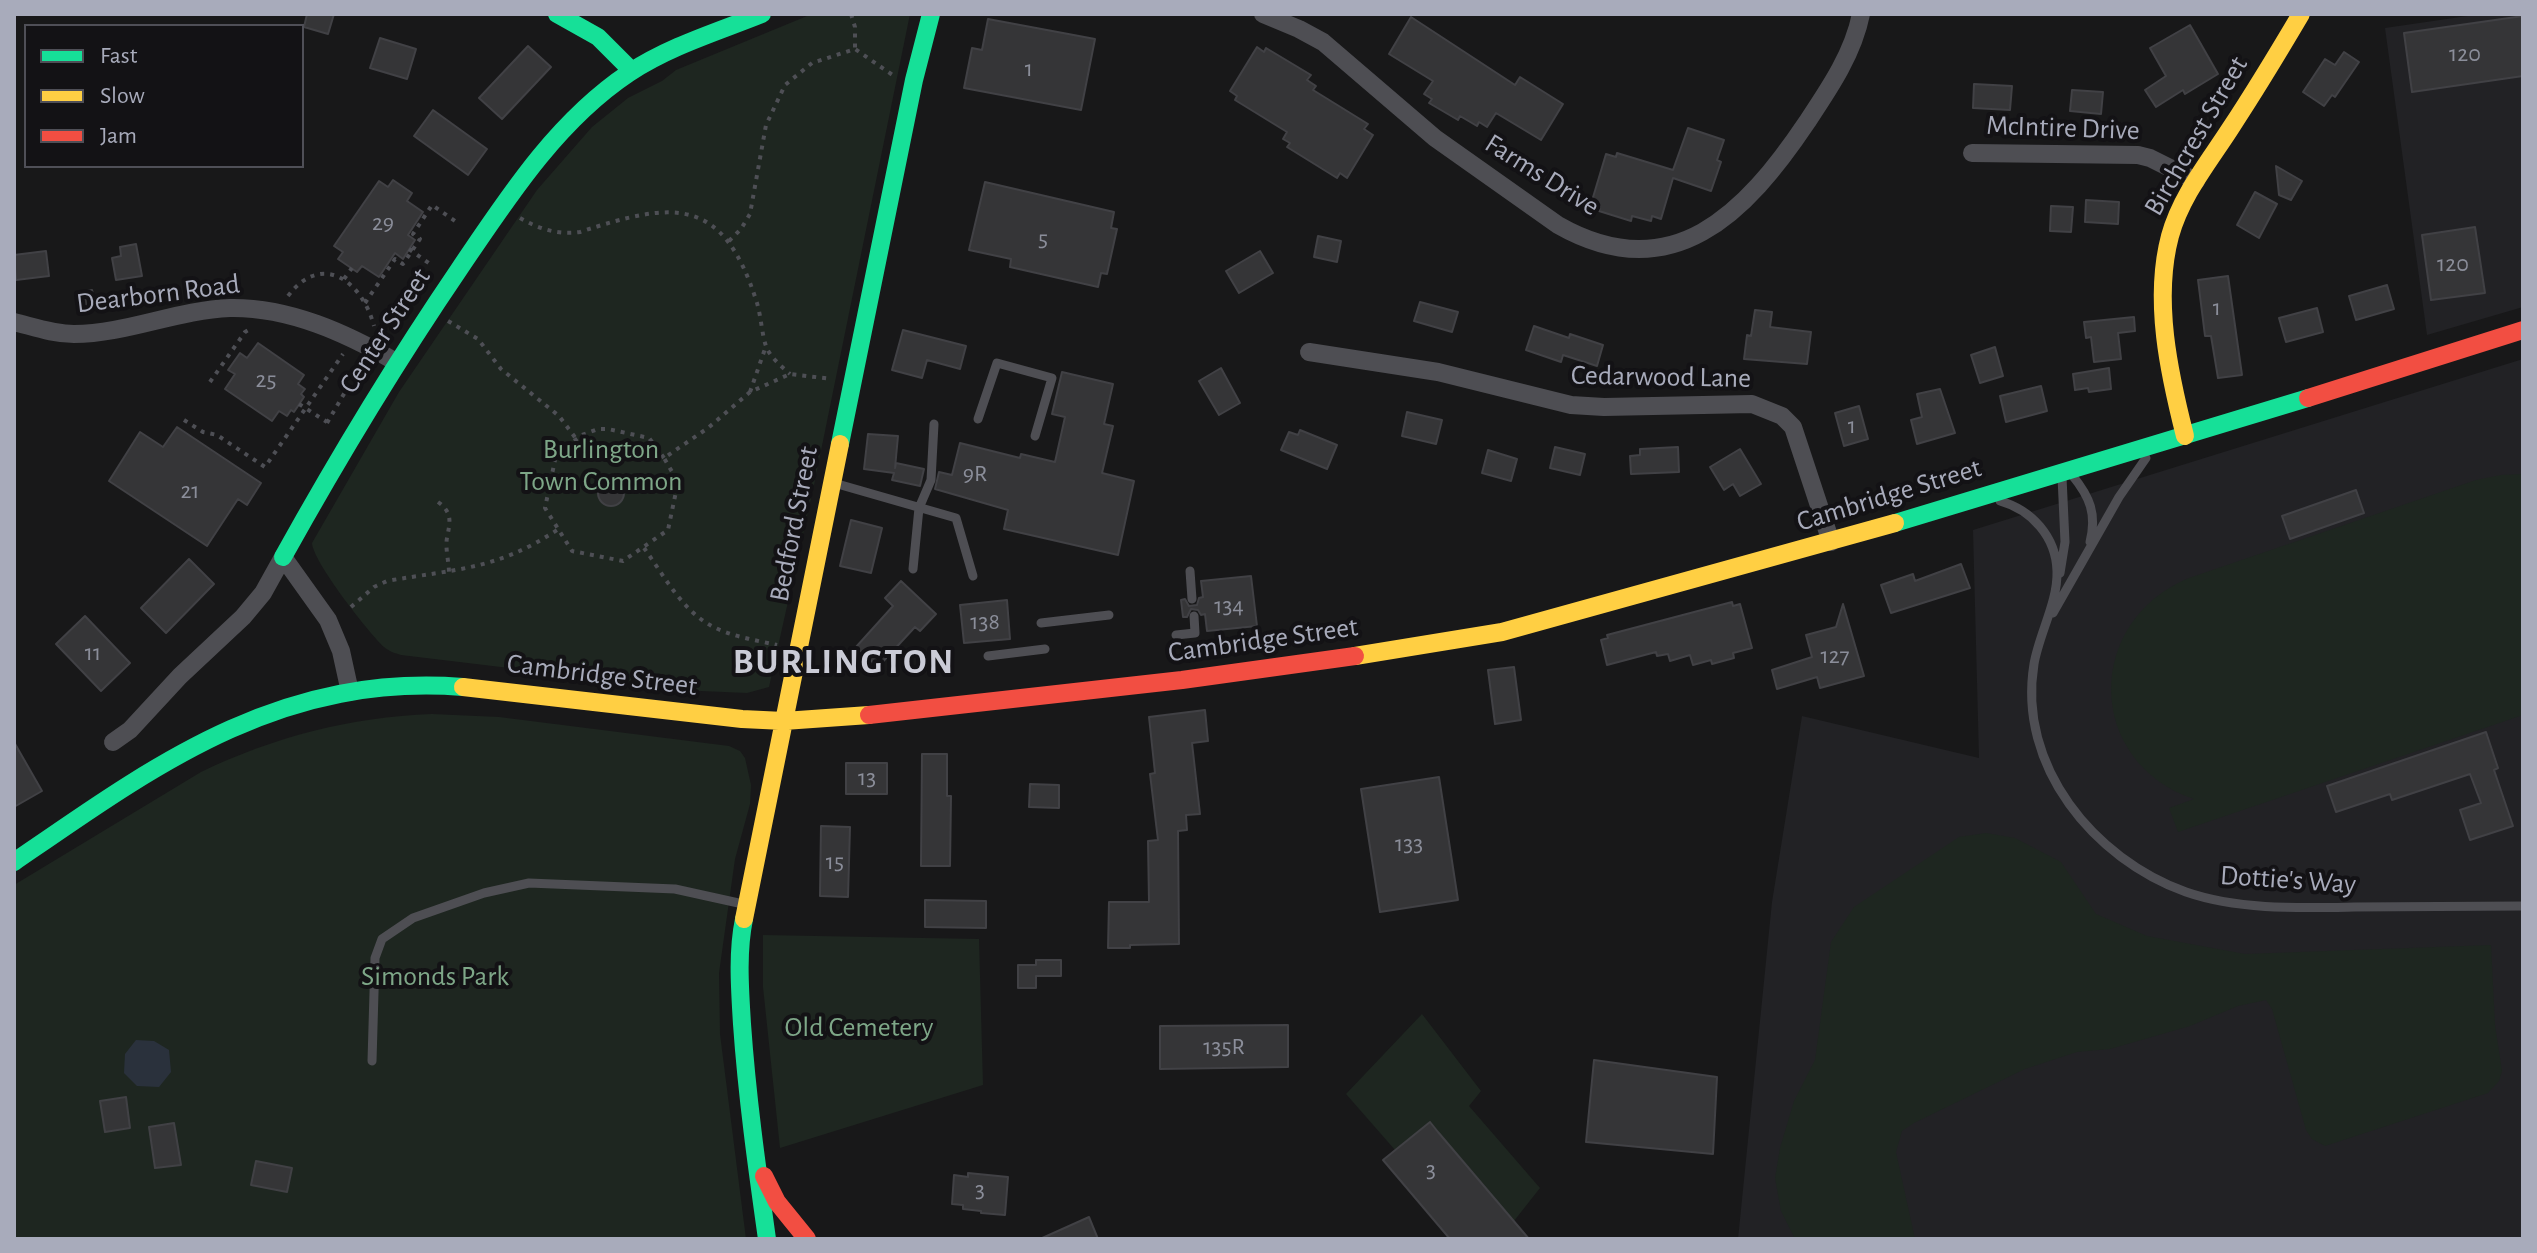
<!DOCTYPE html>
<style>
body{margin:0}
#map{position:relative;width:2537px;height:1253px;overflow:hidden;background:#181819;font-family:"Alegreya Sans",sans-serif}
canvas{display:block}
.frame{position:absolute;inset:0;border:16px solid #a8abbb;pointer-events:none}
.legend{position:absolute;left:24px;top:24px;width:280px;height:144px;box-sizing:border-box;background:#131215;border:2px solid #4f4f57;margin:0;padding:10px 14px;list-style:none;font-size:24px;color:#a8abbb}
.legend li{display:flex;align-items:center;gap:16px;height:40px}
.legend b{width:40px;border:2px solid #4f4f57}
</style>
<div id="map">
<canvas width="2537" height="1253"></canvas>
<div class="frame"></div>
<ul class="legend">
<li><b style="height:10px;background:#16e098"></b>Fast</li>
<li><b style="height:10px;background:#ffcf43"></b>Slow</li>
<li><b style="height:10px;background:#f24e42"></b>Jam</li>
</ul>
</div>
<script>
const context = document.querySelector('canvas').getContext('2d');
context.lineJoin = 'round';
function fillPath(path, color) {
  context.fillStyle = color;
  context.fill(path, 'evenodd');
}
function trace(path, color, width, dash) {
  context.strokeStyle = color;
  context.lineWidth = width;
  context.lineCap = dash ? 'butt' : 'round';
  context.setLineDash(dash || []);
  context.stroke(path);
}
function drawText(font, color, halo, rows, align = 'center') {
  context.font = font + ' "Alegreya Sans",sans-serif';
  context.lineWidth = 8;
  context.setLineDash([]);
  context.textBaseline = 'middle';
  context.strokeStyle = halo;
  context.fillStyle = color;
  for (const [text, x, y, turn = 0] of rows) {
    context.save();
    context.translate(x, y);
    context.rotate((+turn || 0) * Math.PI / 180);
    context.textAlign = isNaN(turn) ? turn : align;
    if (halo) context.strokeText(text, 0, 0);
    context.fillText(text, 0, 0);
    context.restore();
  }
}
const built = new Path2D(`
 M2481 14H2523V307L2427 335 2385 28Z
 M2523 359V1239H1738L1772 902 1802 716 1979 758 1973 530Z`);
const green = new Path2D(`
 M812 14H910L814 485 769 687 747 693 701 691 401 655C395 653 390 652 384 647 368 632 313 562 312 543L399 392 537 190 592 127 628 98 662 81 676 70Z
 M2523 474V715L2178 832 2169 808 2194 799C2085 762 2084 621 2189 578L2476 480 2501 475Z
 M432 714 499 717 729 746 740 751 745 758 751 785 750 804 735 859 719 973 720 1034 746 1239H14V885L201 772C274 737 350 717 432 714Z
 M1986 833 2015 838 2061 862 2096 914 2147 936 2245 954 2491 945 2495 1025 2502 1071 2499 1081 2488 1093 2325 1146 2312 1139 2306 1130 2272 1009 2266 1000 2238 1006 2190 1026 2110 1049 2077 1052 2025 1069 1914 1123 1902 1131 1896 1152 1915 1239H1795L1781 1211 1775 1178 1780 1148 1794 1101 1815 1060 1831 942 1854 907 1959 837Z
 M763 935 979 939 983 1085 780 1148 763 987Z
 M1422 1014 1481 1091 1469 1106 1540 1188 1514 1221 1430 1122 1395 1150 1346 1094Z`);
const water = new Path2D(`
 M136 1040 154 1041 169 1050 171 1072 159 1087 137 1086 124 1073 125 1054Z`);
const building = new Path2D(`
 M307 14H334L328 34 304 27Z
 M2523 16V76L2412 92 2404 33Z
 M1411 17 1515 85 1520 77 1563 104 1541 140 1496 113 1487 127 1479 122 1477 126 1460 116 1458 120 1429 103 1432 99 1424 94 1433 81 1389 54Z
 M988 19 1095 39 1081 110 964 88 972 48 982 50Z
 M2190 25 2218 74 2185 94 2183 90 2156 107 2145 90 2166 76 2150 48Z
 M380 38 416 49 407 79 370 68Z
 M528 46 551 67 502 119 479 98Z
 M1257 47 1264 52 1266 48 1311 75 1307 80 1316 86 1313 90 1368 124 1364 129 1373 135 1347 178 1340 173 1337 178 1287 147 1290 143 1283 139 1287 132 1235 100 1237 96 1230 91Z
 M2344 52 2359 62 2335 97 2332 95 2324 106 2303 92 2325 59 2335 65Z
 M1974 84 2012 86 2010 110 1973 108Z
 M2072 90 2103 92 2101 114 2070 111Z
 M433 110 487 149 468 175 414 136Z
 M1688 128 1724 140 1717 160 1721 162 1711 191 1673 178 1661 219 1652 216 1651 221 1632 216 1631 221 1599 211 1600 207 1591 204 1606 154 1616 157 1617 153 1673 170Z
 M2276 166 2302 181 2291 200 2279 195Z
 M393 180 412 193 407 201 423 212 408 235 415 240 403 259 395 253 379 277 362 266 357 272 338 259 343 252 334 246 379 181 388 187Z
 M985 182 1114 212 1111 228 1117 229 1107 274 1101 273 1098 287 1010 267 1011 259 969 250Z
 M2255 192 2277 204 2259 238 2237 225Z
 M2086 200 2119 202 2118 224 2085 222Z
 M2051 206 2073 207 2071 232 2050 231Z
 M2475 227 2485 293 2431 300 2422 235Z
 M1318 236 1341 241 1337 262 1314 257Z
 M136 244 142 276 116 280 112 258 121 256 120 247Z
 M46 251 49 276 16 280 14 255Z
 M1260 251 1273 273 1239 293 1226 271Z
 M2228 276 2242 375 2218 378 2211 336H2205L2198 280Z
 M2387 285 2394 309 2356 320 2349 296Z
 M92 290 96 306 81 310 77 293Z
 M1420 302 1458 312 1452 332 1414 321Z
 M2317 308 2323 332 2286 342 2279 318Z
 M1755 310 1772 312 1770 327 1811 332 1807 364 1744 359 1747 335 1751 336Z
 M2134 317 2135 331 2118 333 2121 359 2094 362 2091 337 2086 338 2084 322Z
 M1534 326 1569 338 1570 334 1603 345 1597 366 1563 355 1561 362 1526 350Z
 M903 330 966 346 960 369 927 360 922 378 892 370Z
 M258 343 304 375 298 384 305 389 301 394 304 397 294 412 291 410 287 416 279 411 272 421 225 389 235 374 228 370 240 353 247 358Z
 M1995 347 2003 376 1980 383 1971 355Z
 M1221 368 1240 403 1219 415 1199 381Z
 M2109 368 2111 389 2089 392 2088 388 2075 390 2073 374Z
 M1062 372 1113 384 1104 424 1113 426 1102 473 1134 481 1118 555 1004 529 1008 510 935 489 939 472 952 475 960 443 1020 458 1021 454 1055 462 1065 417 1052 414Z
 M2041 386 2047 411 2006 422 2000 396Z
 M1940 389 1955 433 1917 444 1911 420 1922 417 1917 394Z
 M1859 406 1868 439 1844 446 1835 413Z
 M1407 412 1442 420 1436 444 1402 436Z
 M177 427 261 483 247 505 238 499 207 546 109 481 140 432 163 447Z
 M1300 430 1337 445 1327 469 1281 450 1289 432 1298 435Z
 M868 434 898 436 895 468 896 463 924 469 920 486 892 480 894 473 864 469Z
 M1555 447 1585 454 1580 475 1550 468Z
 M1678 447 1679 472 1631 474 1630 456 1640 455V449Z
 M1740 449 1761 484 1740 496 1733 484 1724 490 1710 467Z
 M1488 450 1517 459 1511 481 1482 473Z
 M598 493a13 13 0 1 1 26 0a13 13 0 1 1-26 0Z
 M2356 490 2364 513 2290 539 2282 516Z
 M851 520 882 528 871 573 840 566Z
 M189 559 214 584 166 633 141 608Z
 M1961 564 1970 588 1891 613 1881 585 1913 574 1915 581Z
 M1251 576 1257 626 1207 631 1205 614 1201 615 1198 610 1191 609 1187 617H1183L1181 600 1185 599 1189 606 1197 605 1199 598 1203 597 1201 581Z
 M901 581 936 614 920 631 915 627 878 667 856 647 893 606 885 598Z
 M1007 600 1010 639 964 643 960 605Z
 M1732 602 1733 606 1740 604 1752 648 1733 653 1734 658 1712 664 1711 660 1693 665 1690 655 1670 661 1668 654 1657 656 1656 652 1607 665 1601 640 1608 638 1607 635Z
 M1843 604 1864 676 1820 688 1817 677 1777 689 1772 670 1812 657 1806 635 1836 627Z
 M85 616 130 663 101 691 56 644Z
 M1514 667 1521 720 1495 724 1488 670Z
 M1205 710 1208 741 1192 743 1200 814 1186 815 1187 830 1178 831 1179 944 1130 945V948H1108L1109 902H1149L1148 841 1158 840 1150 774 1155 773 1149 717Z
 M2486 732 2498 768 2494 770 2513 826 2470 840 2460 810 2481 803 2470 774 2392 800 2390 794 2336 812 2327 786Z
 M14 742 42 791 14 807Z
 M922 754H947V796H951L950 866H921Z
 M846 763H887V794H846Z
 M1439 777 1458 900 1380 912 1361 789Z
 M1030 784 1059 785V808L1029 807Z
 M821 826 850 827 848 897 820 896Z
 M925 900 986 901V928L925 927Z
 M1036 960H1061V976H1036V988H1018V965H1036Z
 M1288 1025V1067L1160 1069V1026Z
 M1594 1060 1717 1077 1713 1154 1586 1142Z
 M126 1097 130 1128 105 1132 100 1101Z
 M1430 1122 1438 1132 1529 1239H1450L1383 1160Z
 M174 1123 181 1165 155 1168 149 1127Z
 M256 1161 292 1168 287 1192 251 1185Z
 M968 1173 1008 1177 1005 1215 981 1213V1211L963 1209V1205L952 1204 954 1175 968 1177Z
 M1089 1217 1098 1239H1040Z`);
const path = new Path2D(`
 M851 14 855 27V49
 M520 218C539 229 558 235 580 232 674 201 723 195 757 303 761 316 762 335 766 346 769 356 782 367 790 374
 M729 241 741 229 750 214 766 125 785 85 812 63 855 49 894 76
 M409 249 430 264
 M344 279 352 268
 M288 296C322 251 362 281 374 326
 M365 303 395 259 403 264 420 239 413 234 432 205 458 223
 M448 321 478 339 501 369 559 416 577 440
 M382 333 408 296 413 299
 M210 382 245 332 252 328
 M750 392 766 346
 M299 404 327 422
 M184 420 203 432 217 435 265 467 343 354
 M327 423 362 363
 M664 458 649 438 608 429H598L582 435 556 455 545 508 572 551 623 561 668 530 678 482 664 458 708 428 750 392 790 374 832 379
 M438 502C453 513 450 522 447 538 445 548 449 562 449 573
 M644 548C663 574 681 609 710 625 729 636 755 640 777 645
 M351 607 374 587 387 581C455 569 497 570 557 530`);
const lane = new Path2D(`
 M978 419 997 363 1052 378 1035 436
 M2072 475C2090 497 2097 514 2090 542
 M834 483 956 518 973 576
 M2000 501C2032 510 2056 537 2057 571 2058 602 2039 634 2034 664 2017 766 2094 859 2186 892 2238 910 2299 908 2354 907 2410 907 2467 906 2523 906
 M913 569 919 508 931 480 934 424
 M1190 571 1192 599
 M2060 573 2065 542 2062 477
 M2053 613 2119 497 2146 458
 M1041 623 1109 615
 M1176 635 1195 633 1194 616
 M988 656 1045 649
 M372 1061 375 958 382 939 413 918 484 893 529 883 675 889 743 904`);
const street = new Path2D(`
 M1263 14 1299 29 1323 42 1435 138 1558 225C1672 290 1746 213 1807 122 1829 89 1853 54 1861 14
 M1972 153 2138 155 2150 158 2196 181
 M14 322C34 327 53 334 74 334 126 334 177 310 230 308 289 307 346 333 396 362
 M1309 352 1438 372 1571 405 1604 407 1752 404 1782 416 1793 427 1831 542
 M113 742 130 730 180 676 243 617 263 593 283 557 328 620 341 651 350 692`);
const fast = new Path2D(`
 M557 14 598 37 632 71
 M840 444 914 80 931 14
 M1895 523 2308 398
 M283 557C338 458 396 362 460 268 508 197 557 121 629 73 670 46 717 32 762 14
 M14 862C156 764 280 673 463 687
 M744 919C737 953 740 990 742 1024 747 1096 757 1168 767 1239`);
const slow = new Path2D(`
 M2185 436C2169 373 2153 300 2170 236 2181 196 2208 163 2230 129 2255 91 2278 53 2301 14
 M1355 656 1502 632 1895 523
 M463 687 742 719 784 721 869 715
 M744 919 840 444`);
const jam = new Path2D(`
 M2308 398 2523 330
 M869 715 1182 680 1355 656
 M764 1176 777 1202 807 1239`);
const numberNames = [
 ["120",2465,54],
 ["1",1029,69],
 ["29",383,223],
 ["5",1043,239],
 ["120",2453,264],
 ["1",2217,308],
 ["25",266,380],
 ["1",1852,426],
 ["9R",975,474],
 ["21",190,491],
 ["134",1229,606],
 ["138",985,622],
 ["11",93,653],
 ["127",1835,656],
 ["13",867,778],
 ["133",1409,844],
 ["15",835,862],
 ["135R",1224,1047],
 ["3",1431,1170],
 ["3",980,1190]
];
const streetNames = [
 ["McIntire Drive",2063,128,2],
 ["Birchcrest Street",2196,136,-60],
 ["Farms Drive",1542,175,32],
 ["Dearborn Road",158,294,-7],
 ["Center Street",385,331,-57],
 ["Cedarwood Lane",1661,377,1],
 ["Cambridge Street",1889,495,-17],
 ["Bedford Street",794,524,-79],
 ["Cambridge Street",1263,640,-8],
 ["Cambridge Street",602,675,7],
 ["Dottie's Way",2288,880,4]
];
const parkNames = [
 ["Burlington",601,450],
 ["Town Common",601,482],
 ["Simonds Park",435,977],
 ["Old Cemetery",859,1028]
];
const districtNames = [
 ["BURLINGTON",844,662]
];
fillPath(built, '#222225');
fillPath(green, '#1e2620');
fillPath(water, '#2a313c');
fillPath(building, '#353537');
trace(building, '#414145', 2);
trace(path, '#4e4f55', 4, [4, 6]);
trace(lane, '#4e4e53', 9);
trace(street, '#4e4e53', 18);
trace(fast, '#16e098', 18);
trace(slow, '#ffcf43', 18);
trace(jam, '#f24e42', 18);
drawText('24px', '#8b8e9a', null, numberNames);
drawText('28px', '#a8abbb', '#131215', streetNames);
drawText('28px', '#7ea788', '#131215', parkNames);
context.letterSpacing = '2px';
drawText('bold 36px', '#cacbd6', '#131215', districtNames);
context.letterSpacing = '0px';
</script>
